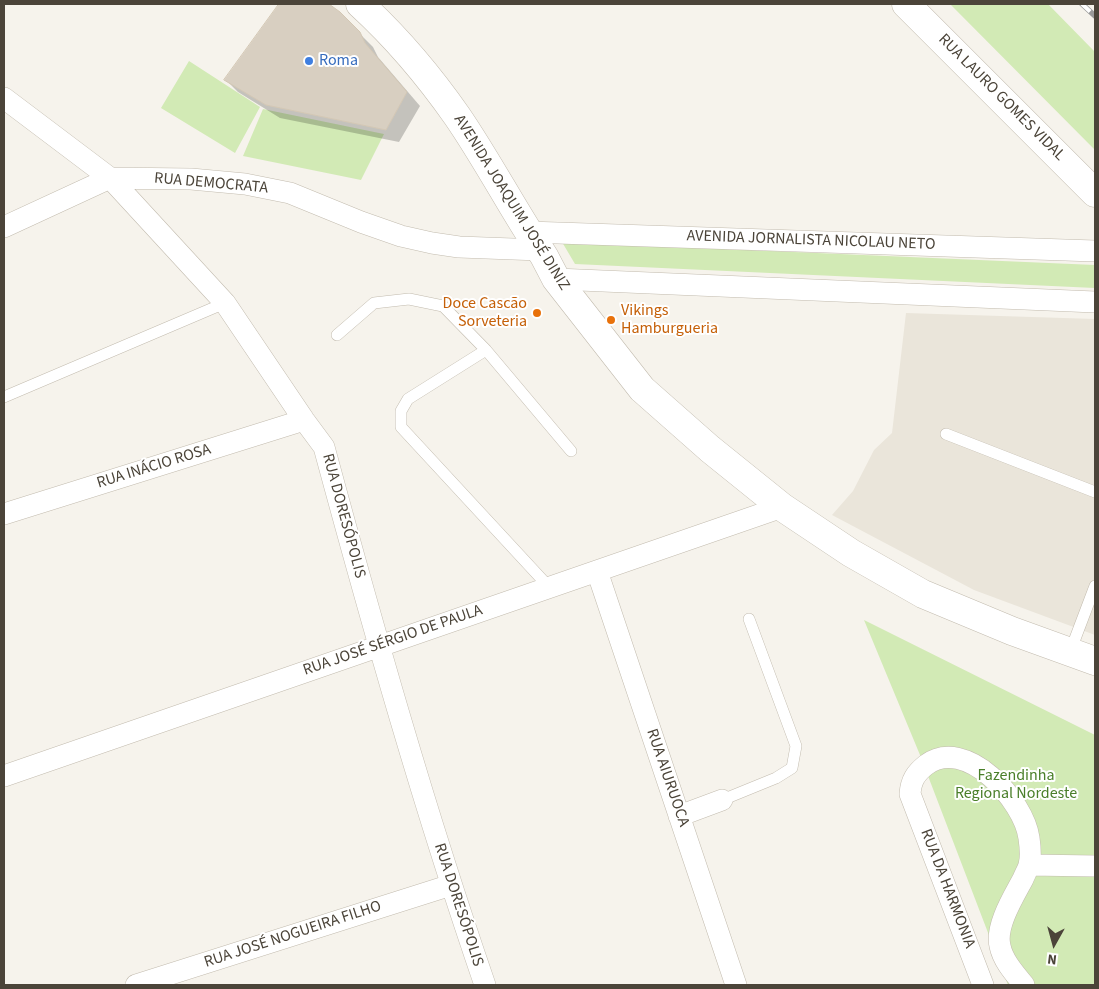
<!DOCTYPE html>
<meta charset="utf-8">
<style>
body{margin:0}
#map{position:relative;width:1099px;height:989px;overflow:hidden;background:#f6f3ec;font-family:"Source Sans 3",sans-serif}
canvas{display:block}
.frame{position:absolute;inset:0;border:5px solid #4b4439;pointer-events:none}
.north{position:absolute;left:1029px;top:919px;width:50px;height:50px;-webkit-text-stroke:4px #fff;paint-order:stroke;rotate:187deg;font-size:14px;font-weight:700;line-height:20px;text-align:center;color:#4b4439}
.north::after{content:'';display:block;margin:auto;width:18px;height:22px;background:#4b4439;clip-path:polygon(50% 0,100% 100%,50% 72%,0 100%)}
</style>
<div id="map">
<canvas width="1099" height="989"></canvas>
<div class="frame"></div>
<div class="north">N</div>
</div>
<script>
const context = document.querySelector('canvas').getContext('2d');
context.lineJoin = 'round';
function fillPath(path, color) {
  context.fillStyle = color;
  context.fill(path, 'evenodd');
}
function trace(path, color, width, dash) {
  context.strokeStyle = color;
  context.lineWidth = width;
  context.lineCap = dash ? 'butt' : 'round';
  context.setLineDash(dash || []);
  context.stroke(path);
}
function drawText(font, color, halo, rows, align = 'center') {
  context.font = font + ' "Source Sans 3",sans-serif';
  context.lineWidth = 4;
  context.setLineDash([]);
  context.textBaseline = 'middle';
  context.strokeStyle = halo;
  context.fillStyle = color;
  for (const [text, x, y, turn = 0] of rows) {
    context.save();
    context.translate(x, y);
    context.rotate((+turn || 0) * Math.PI / 180);
    context.textAlign = isNaN(turn) ? turn : align;
    if (halo) context.strokeText(text, 0, 0);
    context.fillText(text, 0, 0);
    context.restore();
  }
}
const residential = new Path2D(`
 M906 313 1095 319V635L974 590 832 515 853 491 874 450 892 433Z`);
const green = new Path2D(`
 M950 4H1048L1095 52V150Z
 M189 61 260 107 235 153 161 108Z
 M263 109 384 134 361 180 243 156Z
 M562 242 1095 265V288L575 264Z
 M864 620 1095 735V985H1008L920 755Z`);
const shadow = new Path2D(`
 M281 4H327L339 13 373 47 378 57 420 106 399 142 280 118 238 92 226 80Z`);
const building = new Path2D(`
 M279 4H329L340 12 360 32 365 43 407 92 386 130 266 105 224 80Z`);
const service = new Path2D(`
 M337 335 374 303 409 299 443 306 486 350 408 399 401 411V427L549 587
 M486 350 571 451
 M4 397 225 303
 M946 434 1095 492
 M1070 652 1095 586
 M722 800 776 778 792 768 796 746 749 619`);
const minor = new Path2D(`
 M4 98 110 178 225 303 304 420 324 447C373 628 424 808 485 985
 M4 227 110 178 191 179 245 184 290 193 361 222 401 236 432 243 459 247 540 250
 M528 232 1095 251
 M556 279 1095 302
 M4 514 304 420
 M597 571 736 985
 M4 776 782 507
 M679 816 722 800
 M1029 865 1095 866
 M136 985 451 885
 M983 985 910 794C911 780 916 773 926 765 966 735 1024 801 1029 838 1030 845 1031 858 1029 865 1028 869 1025 874 1023 879 1014 896 995 926 1000 946 1003 961 1015 974 1024 985`);
const tertiary = new Path2D(`
 M360 4C396 37 429 76 457 116 488 161 513 210 544 256L556 279 642 389 710 449 782 507 851 553 923 594 1012 631 1095 661
 M906 4 1095 193`);
const rail = new Path2D(`
 M1082 4 1095 16`);
const markers = [
 [309,61,5,"#3f7fe0"],
 [537,313,5,"#e8710a"],
 [611,320,5,"#e8710a"]
];
const shopNames = [
 ["Roma",319,61]
];
const streetNames = [
 ["RUA LAURO GOMES VIDAL",1001,98,45],
 ["RUA DEMOCRATA",211,184,5],
 ["AVENIDA JOAQUIM JOSÉ DINIZ",511,203,58],
 ["AVENIDA JORNALISTA NICOLAU NETO",811,241,2],
 ["RUA INÁCIO ROSA",154,467,-17],
 ["RUA DORESÓPOLIS",343,516,75],
 ["RUA JOSÉ SÉRGIO DE PAULA",393,641,-19],
 ["RUA AIURUOCA",667,778,71],
 ["RUA DA HARMONIA",947,889,69],
 ["RUA DORESÓPOLIS",458,905,72],
 ["RUA JOSÉ NOGUEIRA FILHO",293,935,-18]
];
const foodNames = [
 ["Doce Cascão",527,304],
 ["Sorveteria",527,322],
 ["Vikings",621,311,"left"],
 ["Hamburgueria",621,329,"left"]
];
const parkNames = [
 ["Fazendinha",1016,776],
 ["Regional Nordeste",1016,794]
];
fillPath(residential, '#eae5da');
fillPath(green, '#d2eab5');
fillPath(shadow, '#0003');
fillPath(building, '#d8cfc1');
trace(building, '#d3c7b4', 1);
trace(service, '#c2bbae', 12);
trace(minor, '#c2bbae', 22);
trace(tertiary, '#c2bbae', 29);
trace(service, '#fff', 11);
trace(minor, '#fff', 21);
trace(tertiary, '#fff', 28);
trace(rail, '#9a9a9a', 5.5);
trace(rail, '#fff', 4, [11]);
for (const [x, y, r, color] of markers) {
  const dot = new Path2D();
  dot.arc(x, y, r, 0, 2 * Math.PI);
  context.fillStyle = color;
  context.fill(dot);
  trace(dot, '#fff', 2);
}
drawText('16px', '#366cbe', '#fff', shopNames, 'left');
drawText('16px', '#4b4439', '#fff', streetNames);
drawText('16px', '#c56008', '#fff', foodNames, 'right');
drawText('16px', '#4a7f2a', '#fff', parkNames);
</script>
